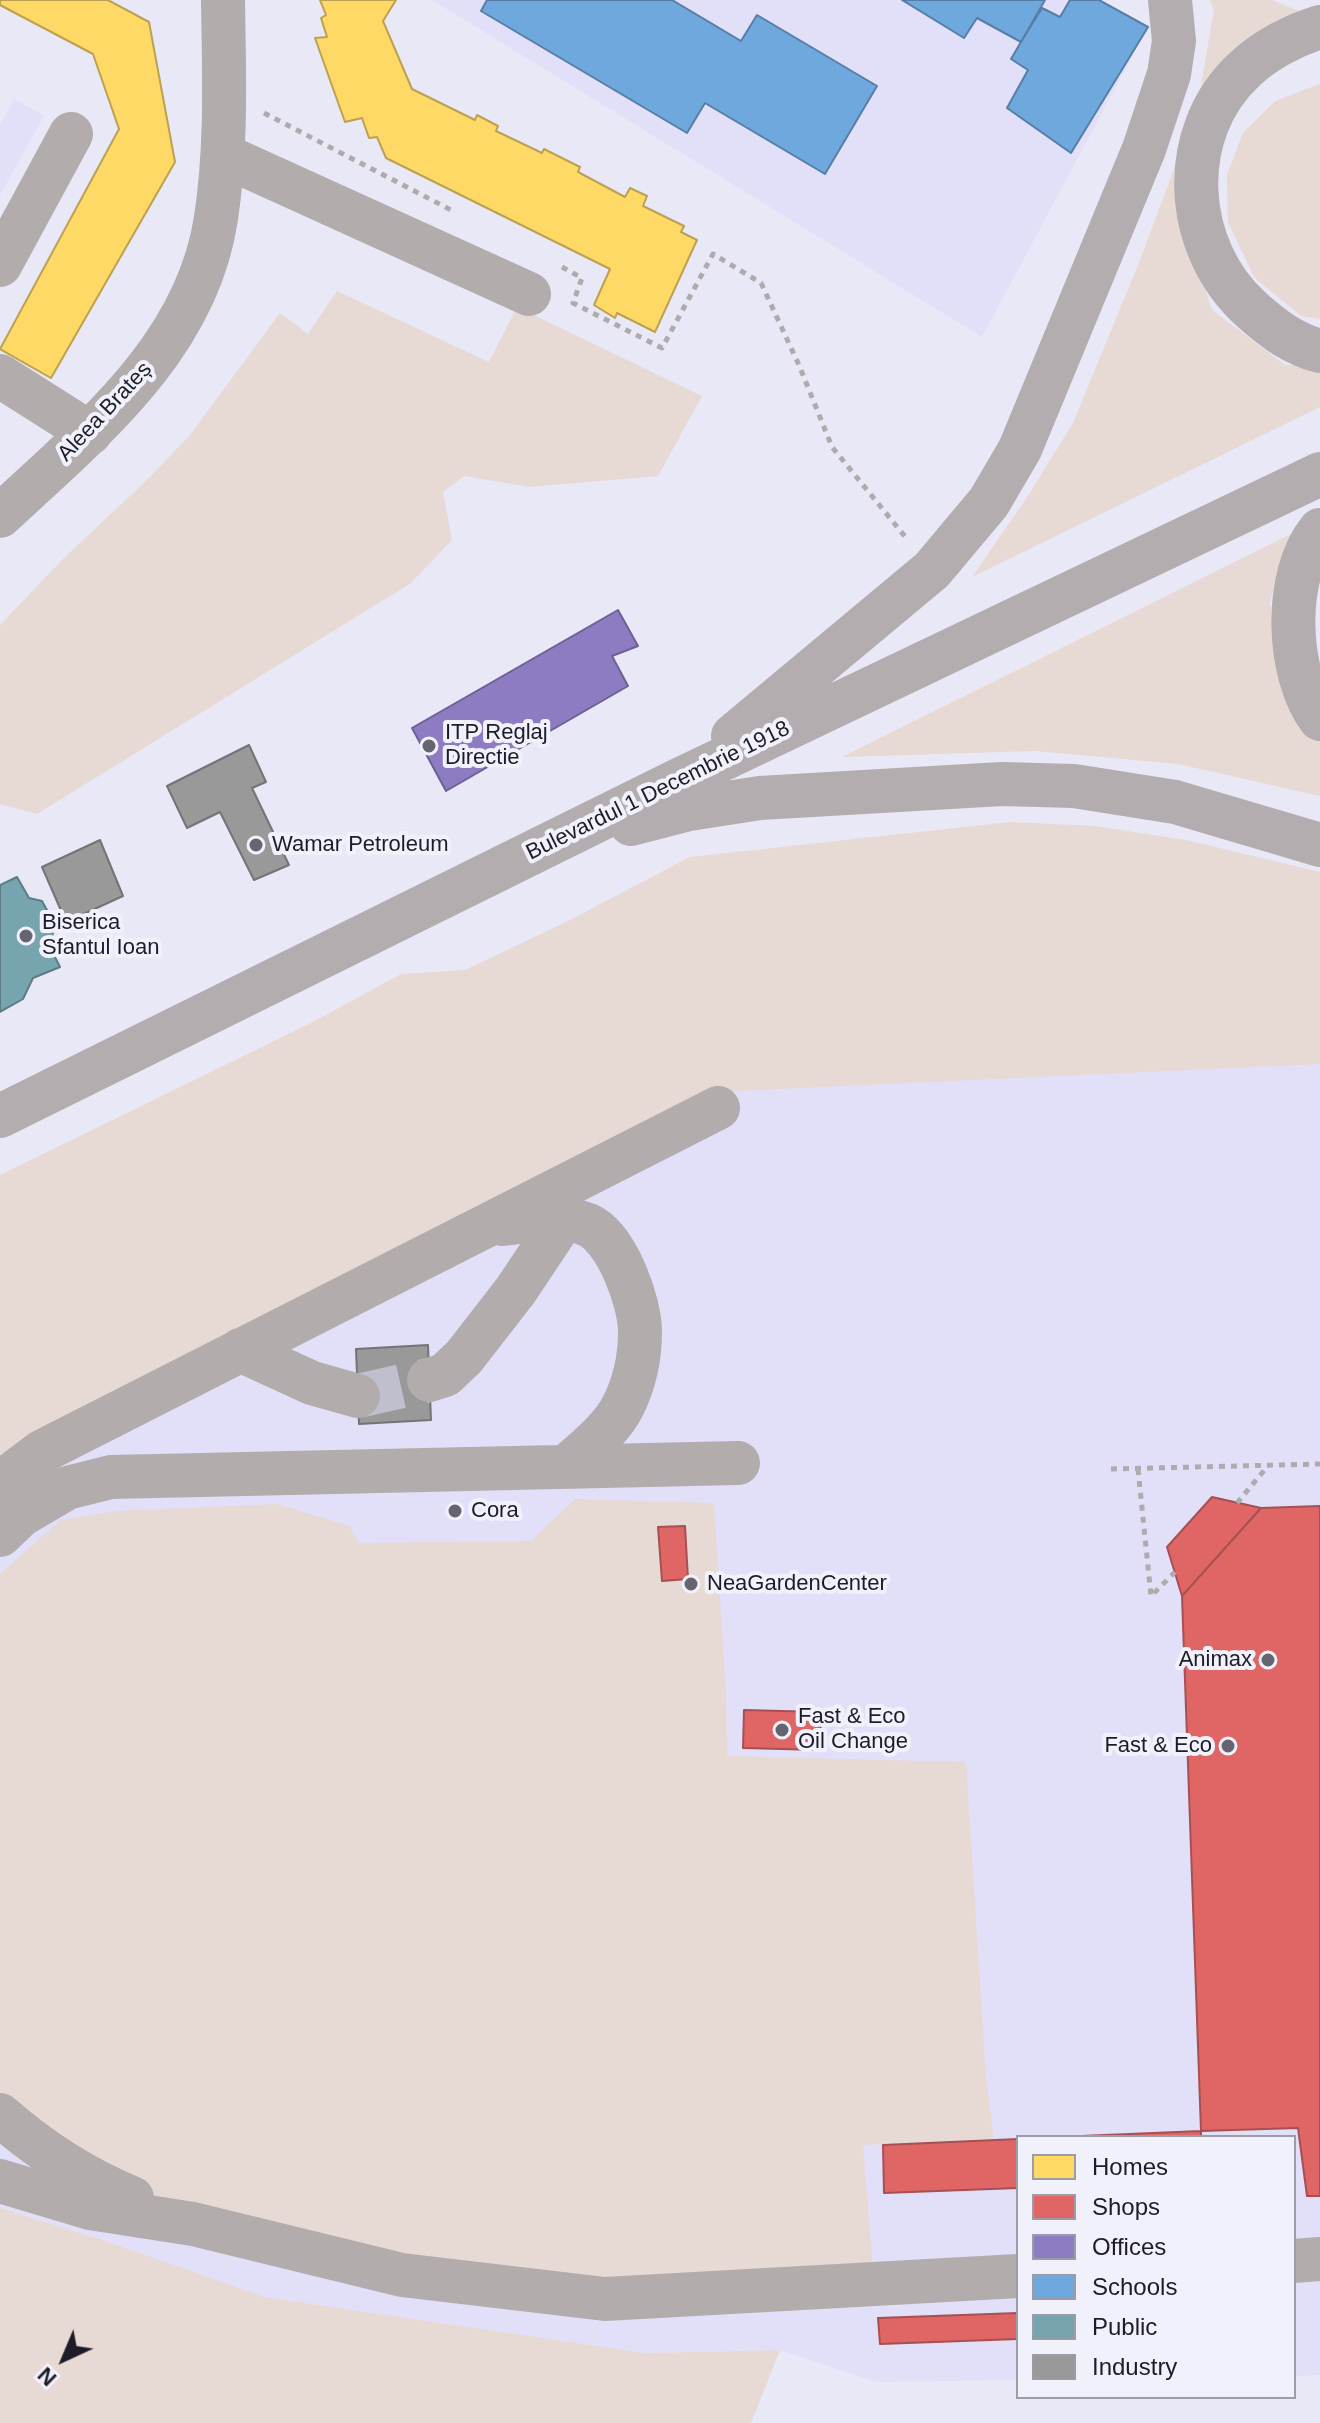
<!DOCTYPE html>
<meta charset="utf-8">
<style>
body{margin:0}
#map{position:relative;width:1320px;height:2423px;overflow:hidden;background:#e9e8f6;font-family:Arial,sans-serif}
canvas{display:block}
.legend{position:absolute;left:1016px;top:2135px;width:280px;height:264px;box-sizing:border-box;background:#f1f1fb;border:2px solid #9d9ca6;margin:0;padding:10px 14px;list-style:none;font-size:24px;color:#1e1d27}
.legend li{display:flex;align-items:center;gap:16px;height:40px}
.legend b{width:40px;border:2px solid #9d9ca6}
.north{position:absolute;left:24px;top:2319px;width:80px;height:80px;-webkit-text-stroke:6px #f1f1fb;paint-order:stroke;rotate:224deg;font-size:22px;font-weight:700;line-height:32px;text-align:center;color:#1e1d27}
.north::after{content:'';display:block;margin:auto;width:28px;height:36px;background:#1e1d27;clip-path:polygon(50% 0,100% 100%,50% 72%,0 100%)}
</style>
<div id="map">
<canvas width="1320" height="2423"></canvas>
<ul class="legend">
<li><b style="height:22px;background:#ffd966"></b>Homes</li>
<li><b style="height:22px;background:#e06666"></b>Shops</li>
<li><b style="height:22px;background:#8e7cc3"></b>Offices</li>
<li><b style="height:22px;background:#6fa8dc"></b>Schools</li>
<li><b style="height:22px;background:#76a5af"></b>Public</li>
<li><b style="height:22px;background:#999"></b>Industry</li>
</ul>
<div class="north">N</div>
</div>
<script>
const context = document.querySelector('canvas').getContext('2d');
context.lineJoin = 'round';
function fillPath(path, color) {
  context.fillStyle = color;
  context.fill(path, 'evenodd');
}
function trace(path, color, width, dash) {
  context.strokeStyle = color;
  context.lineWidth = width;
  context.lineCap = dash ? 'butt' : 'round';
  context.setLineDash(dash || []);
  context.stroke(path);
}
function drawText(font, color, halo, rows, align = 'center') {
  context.font = font + ' Arial,sans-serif';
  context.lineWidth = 8;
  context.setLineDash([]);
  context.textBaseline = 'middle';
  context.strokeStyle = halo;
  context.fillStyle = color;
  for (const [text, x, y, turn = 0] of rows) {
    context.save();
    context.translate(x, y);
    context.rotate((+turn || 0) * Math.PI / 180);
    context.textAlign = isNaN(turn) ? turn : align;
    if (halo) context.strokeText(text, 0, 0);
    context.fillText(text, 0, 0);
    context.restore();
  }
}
const built = new Path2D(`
 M432 0H1099L1148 27 982 337Z
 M14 99 44 116 0 195V125Z
 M1320 985V2375L1294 2376V2137H1018V2380L876 2382 780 2350 645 2353 265 2297 106 2241 0 2208V1315L436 1077Z`);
const green = new Path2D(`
 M1210 0H1272L1313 17 1220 95 1195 259 1212 310 1285 365 1320 366V407L972 577 1028 496 1073 423 1138 265 1197 108 1214 10Z
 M1320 84V319L1301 316 1254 277 1228 222 1227 175 1243 133 1275 101Z
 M337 291 489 362 517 307 702 396 658 476 529 487 464 476 443 492 452 540 411 583 37 814 0 804V625L63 559 147 480 190 435 280 313 308 334Z
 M1293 533 1279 564 1270 603 1280 673 1320 735V796L1178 764 1035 751 842 757Z
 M1010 822 1095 826 1186 840 1320 872V1064L714 1092 175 1360 0 1454V1175L311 1023 401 974 465 970 568 921 690 857Z
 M575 1499 714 1503 726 1693 727 1756 966 1762 986 2078 994 2139 863 2145 874 2283 605 2299 193 2224 0 2115V1574L61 1520 116 1511 278 1504 349 1526 359 1543 531 1541Z
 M0 2208 106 2241 265 2297 645 2353 780 2350 751 2423H0Z`);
const homes = new Path2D(`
 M0 0H108L149 22 175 162 51 378 0 349 119 129 93 54 0 5Z
 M320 0H396L383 21 412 89 475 120 477 115 498 126 496 131 542 153 544 149 580 167 578 172 625 197 630 188 647 196 643 206 684 226 681 232 697 240 655 332 617 313 615 318 594 305 610 269 386 158 377 137 369 138 362 118 345 122 315 38 327 37 321 18 326 15Z`);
const shops = new Path2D(`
 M1212 1497 1261 1508 1182 1596 1167 1547Z
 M1320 1506V2196H1307L1298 2128 1201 2131 1182 1596 1261 1508Z
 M685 1526 688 1579 662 1581 658 1527Z
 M744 1710 821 1712 820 1750 743 1748Z
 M1201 2131V2137H1057Z
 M1018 2139V2188L884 2193 883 2145Z
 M1018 2313V2339L880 2344 878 2318Z`);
const offices = new Path2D(`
 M618 610 638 646 612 656 628 686 446 791 412 728Z`);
const schools = new Path2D(`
 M487 0H672L741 41 757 15 877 86 825 174 705 103 687 133 481 11Z
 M902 0H1045L1021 42 977 18 964 38Z
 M1070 0H1099L1148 27 1071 153 1007 108 1028 70 1011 59 1021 42 1042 8 1060 17Z`);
const public = new Path2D(`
 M17 877 29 898 42 901 54 923 51 949 60 967 33 978 23 999 0 1012V885Z`);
const industry = new Path2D(`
 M249 745 266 782 252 788 289 865 254 880 220 812 187 828 167 786Z
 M100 840 123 896 66 922 42 867Z
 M428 1345 431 1420 359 1424 356 1349Z`);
const minorTunnel = new Path2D(`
 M358 1396 429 1380`);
const path = new Path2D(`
 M264 113 453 211
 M562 267 582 278 573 303 662 348 713 254 761 283 799 365 832 447 907 539
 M1111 1469 1320 1464
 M1138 1469 1151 1596 1175 1572
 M1237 1503 1267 1467`);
const minor = new Path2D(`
 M223 155 529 294
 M0 265 71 134
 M0 376 90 433
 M0 516C90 432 197 347 216 218 227 146 224 72 223 0
 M503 1224C529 1221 563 1214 588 1225 617 1238 640 1302 640 1332 640 1357 635 1381 624 1404 613 1428 586 1449 566 1467
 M240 1350 312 1383 358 1396
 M429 1380 445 1375 464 1357 516 1290 562 1221
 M0 1483 43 1451 718 1108
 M0 1535 21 1515 67 1488 111 1477 738 1463
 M0 2115C40 2150 83 2178 132 2198
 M0 2181 90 2208 193 2224 402 2275 605 2299 1018 2276
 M1294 2261 1320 2259`);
const major = new Path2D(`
 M1320 27C1294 35 1265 50 1245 69 1175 133 1183 249 1252 310 1272 328 1293 344 1320 351
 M1320 530C1283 575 1286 673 1320 719
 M733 736 932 570 989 502 1020 449 1144 149 1169 74 1174 41 1170 0
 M631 824 689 809 760 798 1002 784 1074 786 1175 802 1320 845
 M0 1116 679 780 1320 474`);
const markers = [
 [429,746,8,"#65646f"],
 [256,845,8,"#65646f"],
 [26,936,8,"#65646f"],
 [455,1511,8,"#65646f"],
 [691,1584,8,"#65646f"],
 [1268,1660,8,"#65646f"],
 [782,1730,8,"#65646f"],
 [1228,1746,8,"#65646f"]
];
const streetNames = [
 ["Aleea Brateș",105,412,-47],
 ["Bulevardul 1 Decembrie 1918",658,791,-26]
];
const poiNames = [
 ["ITP Reglaj",445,733],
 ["Directie",445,758],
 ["Wamar Petroleum",272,845],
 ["Biserica",42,923],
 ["Sfantul Ioan",42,948],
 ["Cora",471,1511],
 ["NeaGardenCenter",707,1584],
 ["Animax",1252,1660,"right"],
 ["Fast & Eco",798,1717],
 ["Oil Change",798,1742],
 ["Fast & Eco",1212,1746,"right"]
];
fillPath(built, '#e1e0f8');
fillPath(green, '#e7d9d4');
fillPath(homes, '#ffd966');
trace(homes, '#bca153', 2);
fillPath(shops, '#e06666');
trace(shops, '#a65053', 2);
fillPath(offices, '#8e7cc3');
trace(offices, '#6c6094', 2);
fillPath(schools, '#6fa8dc');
trace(schools, '#577ea6', 2);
fillPath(public, '#76a5af');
trace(public, '#5c7c86', 2);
fillPath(industry, '#999');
trace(industry, '#747477', 2);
trace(minorTunnel, '#c0bfcd', 44, [44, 22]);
trace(path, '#afabad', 5, [6, 6]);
trace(minor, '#b2acac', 44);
trace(major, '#b3adb0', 44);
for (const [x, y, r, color] of markers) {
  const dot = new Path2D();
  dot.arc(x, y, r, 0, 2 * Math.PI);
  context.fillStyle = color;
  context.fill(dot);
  trace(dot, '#f1f1fb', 3);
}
drawText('22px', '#1e1d27', '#f1f1fb', streetNames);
drawText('22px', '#1e1d27', '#f1f1fb', poiNames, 'left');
</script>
